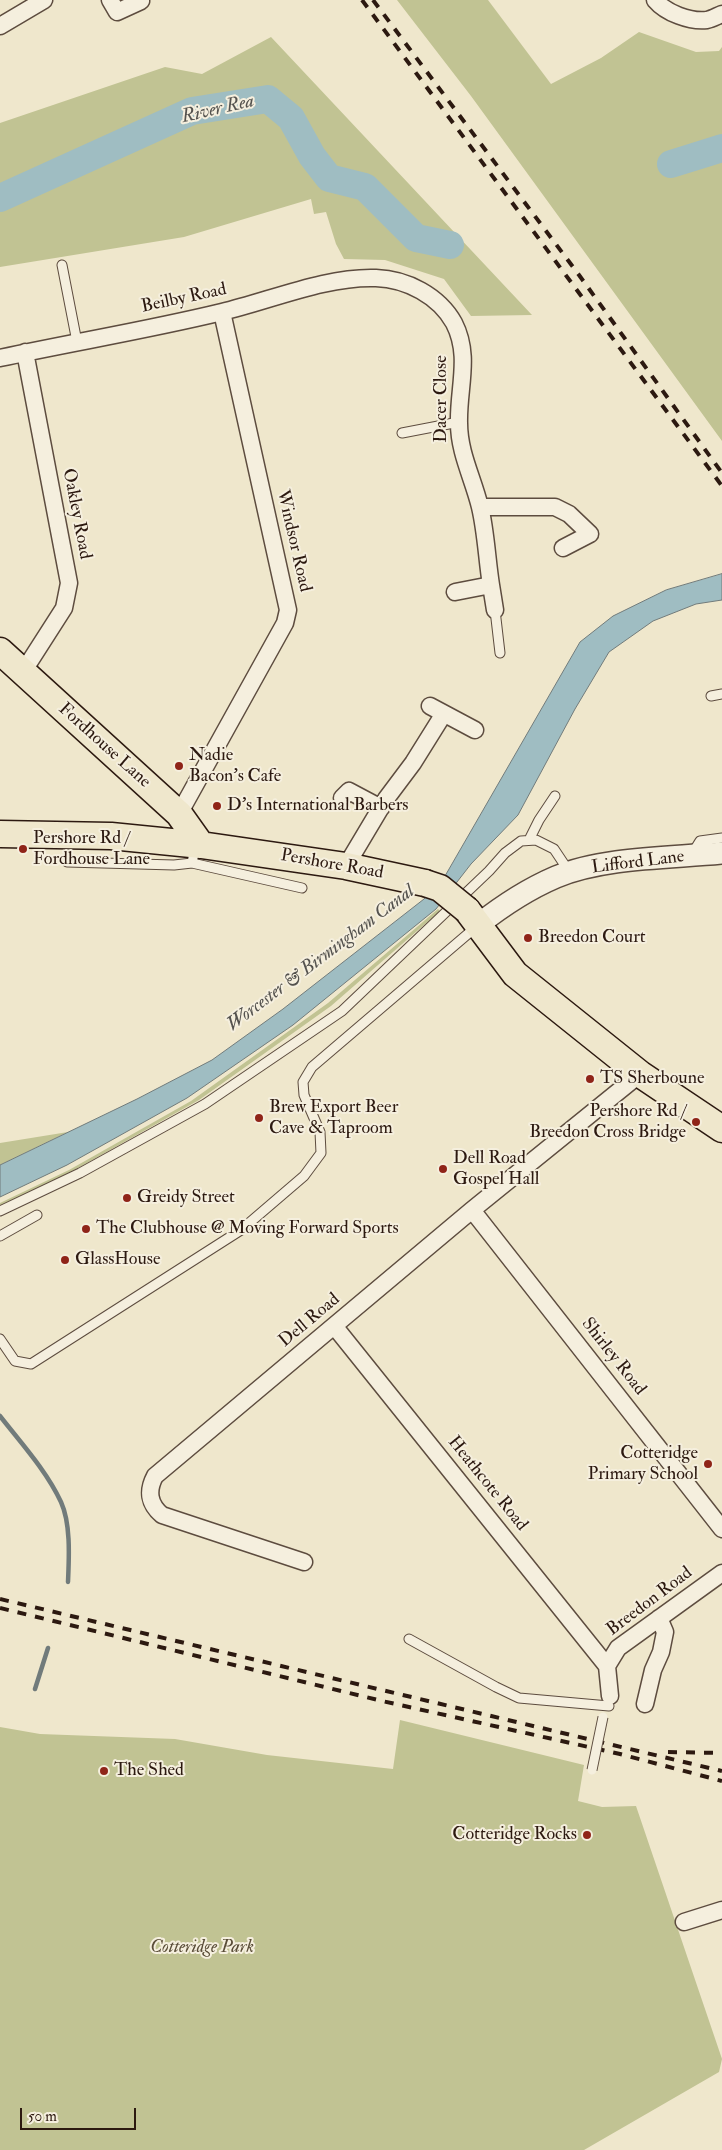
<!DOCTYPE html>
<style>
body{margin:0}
#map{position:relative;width:722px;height:2150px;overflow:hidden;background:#efe7cc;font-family:"IM FELL Double Pica",serif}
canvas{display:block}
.scale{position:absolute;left:20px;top:2108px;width:116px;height:22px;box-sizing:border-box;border:2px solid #2c1910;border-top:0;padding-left:6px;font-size:15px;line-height:18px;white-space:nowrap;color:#2c1910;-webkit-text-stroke:4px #f5efde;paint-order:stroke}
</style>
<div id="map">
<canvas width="722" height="2150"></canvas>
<div class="scale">50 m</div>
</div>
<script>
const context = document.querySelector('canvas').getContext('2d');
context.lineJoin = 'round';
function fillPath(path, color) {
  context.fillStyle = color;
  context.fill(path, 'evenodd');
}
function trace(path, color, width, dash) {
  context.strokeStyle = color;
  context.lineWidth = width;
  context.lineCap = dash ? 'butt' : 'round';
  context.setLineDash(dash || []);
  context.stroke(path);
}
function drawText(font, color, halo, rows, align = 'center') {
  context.font = font + ' "IM FELL Double Pica",serif';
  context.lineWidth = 4;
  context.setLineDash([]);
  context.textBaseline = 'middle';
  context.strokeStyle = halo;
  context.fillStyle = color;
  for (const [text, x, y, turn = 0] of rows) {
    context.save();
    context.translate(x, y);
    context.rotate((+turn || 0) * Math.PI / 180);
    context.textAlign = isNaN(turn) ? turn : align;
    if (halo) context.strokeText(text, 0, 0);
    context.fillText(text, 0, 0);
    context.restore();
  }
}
const green = new Path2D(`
 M397 0H488L551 84 601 58 639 32 696 52 719 51 722 47V441L471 96Z
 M271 37 532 315 471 316 444 279 385 260 344 259 336 244 326 212 314 214 311 199 184 237 0 267V123L165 67 202 74Z
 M438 909 440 911 331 1006 199 1100 78 1168 0 1208V1203L69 1170 191 1101 328 1003Z
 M68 1132 0 1165V1143Z
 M400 1720 584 1765 578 1801 602 1807 636 1806 722 2059 719 2072 584 2150H0V1727L40 1734 175 1739 267 1755 393 1769Z`);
const water = new Path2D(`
 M722 574V600L696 604 653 621 609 652 575 709 518 815 471 864 436 909 293 1025 187 1098 67 1165 0 1197V1165L137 1099 212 1060 283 1009 424 899 445 876 580 642 613 616 666 590Z`);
const stream = new Path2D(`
 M0 1416C21 1443 46 1470 61 1502 71 1524 69 1558 68 1582
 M35 1689 48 1648`);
const river = new Path2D(`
 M671 164 722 148
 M0 198 192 111 268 99 291 118 312 156 329 178 365 187 416 238 450 245`);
const service = new Path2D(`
 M62 265 77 342
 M402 433 459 422
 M495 610 500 653
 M711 696 722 694
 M529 840 539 820 555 796
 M195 848 192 863 302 888
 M692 854 700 841 722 838
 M67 862 174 865 192 863
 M0 1211 80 1173 205 1104 342 1011 489 871 505 853 521 841 536 840 554 849 570 873
 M0 1236 37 1215
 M0 1339 15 1361 31 1364 241 1230 304 1176 321 1153 320 1132 304 1095 303 1082 312 1067 476 927
 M409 1639 496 1687 519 1698 609 1706`);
const minor = new Path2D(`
 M110 0 117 12 141 1
 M655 0C666 13 690 22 707 20 712 19 717 16 722 14
 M0 26 44 0
 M0 358C74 342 148 330 222 312 269 301 327 276 376 278 407 279 439 296 454 323 471 356 458 388 459 423 459 453 473 478 480 507 486 532 487 560 491 585L455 592
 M480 507H555L569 514 590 534 563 548
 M491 585 495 610
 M23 672 64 608 69 583 25 352
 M430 706 475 730
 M342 798 349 791 381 808
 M179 814 285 623 288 610 222 312
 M346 866 386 799 413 763 443 715
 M472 1210 722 1529
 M335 1327 607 1666
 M304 1562 162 1515C149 1504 147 1491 155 1476L472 1210 640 1074
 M610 1696 607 1666 618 1648 722 1573
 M645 1704 653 1670 661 1652 665 1632 659 1618
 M684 1922 722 1910`);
const tertiary = new Path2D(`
 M478 925C502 906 528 889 556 877 603 857 671 858 722 853`);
const primary = new Path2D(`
 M0 651 179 814 201 845
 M0 834 111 836 201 845 346 866 425 883
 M467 910 515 974 640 1074 722 1129`);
const rail = new Path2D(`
 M362 0 722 486
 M373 0 579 275 722 473
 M0 1599 722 1771
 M0 1608 382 1701 620 1754 722 1781
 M668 1752 722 1753`);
const serviceBridge = new Path2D(`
 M592 1770 603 1717`);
const primaryBridge = new Path2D(`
 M425 883 440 888 467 910`);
const markers = [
 [179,766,5,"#8f2418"],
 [217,806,5,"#8f2418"],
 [23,849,5,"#8f2418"],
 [528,938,5,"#8f2418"],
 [590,1079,5,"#8f2418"],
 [259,1118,5,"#8f2418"],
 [696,1122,5,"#8f2418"],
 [443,1169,5,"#8f2418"],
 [127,1198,5,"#8f2418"],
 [86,1229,5,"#8f2418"],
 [65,1260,5,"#8f2418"],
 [708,1464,5,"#8f2418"],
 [104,1771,5,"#8f2418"],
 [587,1835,5,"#8f2418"]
];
const streetNames = [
 ["Beilby Road",184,299,-12],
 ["Dacer Close",442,399,-90],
 ["Oakley Road",76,514,79],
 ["Windsor Road",293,541,77],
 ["Fordhouse Lane",104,746,42],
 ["Lifford Lane",638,863,-7],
 ["Pershore Road",332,865,10],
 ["Dell Road",310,1321,-40],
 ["Shirley Road",613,1357,52],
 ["Heathcote Road",487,1484,51],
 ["Breedon Road",650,1602,-37]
];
const poiNames = [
 ["Nadie",189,756],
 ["Bacon's Cafe",189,777],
 ["D's International Barbers",227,806],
 ["Pershore Rd /",33,839],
 ["Fordhouse Lane",33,860],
 ["Breedon Court",538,938],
 ["TS Sherboune",600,1079],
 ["Brew Export Beer",269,1108],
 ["Cave & Taproom",269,1129],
 ["Pershore Rd /",686,1112,"right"],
 ["Breedon Cross Bridge",686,1133,"right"],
 ["Dell Road",453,1159],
 ["Gospel Hall",453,1180],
 ["Greidy Street",137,1198],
 ["The Clubhouse @ Moving Forward Sports",96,1229],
 ["GlassHouse",75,1260],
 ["Cotteridge",698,1454,"right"],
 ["Primary School",698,1475,"right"],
 ["The Shed",114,1771],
 ["Cotteridge Rocks",577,1835,"right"]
];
const parkNames = [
 ["Cotteridge Park",202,1948]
];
const waterNames = [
 ["River Rea",218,110,-13],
 ["Worcester & Birmingham Canal",321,959,-37]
];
fillPath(green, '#c1c393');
fillPath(water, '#9fbdc2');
trace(water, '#717b7b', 1);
trace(stream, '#717b7b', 4.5);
trace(river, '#9fbdc2', 28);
trace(service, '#5d4c3f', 11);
trace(minor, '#5d4c3f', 19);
trace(tertiary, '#5d4c3f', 24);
trace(primary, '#2c1910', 29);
trace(service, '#f5efde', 9);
trace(minor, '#f5efde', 16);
trace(tertiary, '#f5efde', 21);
trace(primary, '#efe7cc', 26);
trace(rail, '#2c1910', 4, [9, 9]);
trace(serviceBridge, '#5d4c3f', 11, []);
trace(primaryBridge, '#2c1910', 29, []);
trace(serviceBridge, '#f5efde', 9);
trace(primaryBridge, '#efe7cc', 26);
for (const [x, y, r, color] of markers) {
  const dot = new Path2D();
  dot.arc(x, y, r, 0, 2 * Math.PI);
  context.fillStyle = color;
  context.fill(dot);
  trace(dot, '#f5efde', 2);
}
drawText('18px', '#2c1910', '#f5efde', streetNames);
drawText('18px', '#2c1910', '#f5efde', poiNames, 'left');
drawText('italic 18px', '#594c37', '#f5efde', parkNames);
drawText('italic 19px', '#54524e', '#f5efde', waterNames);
</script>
